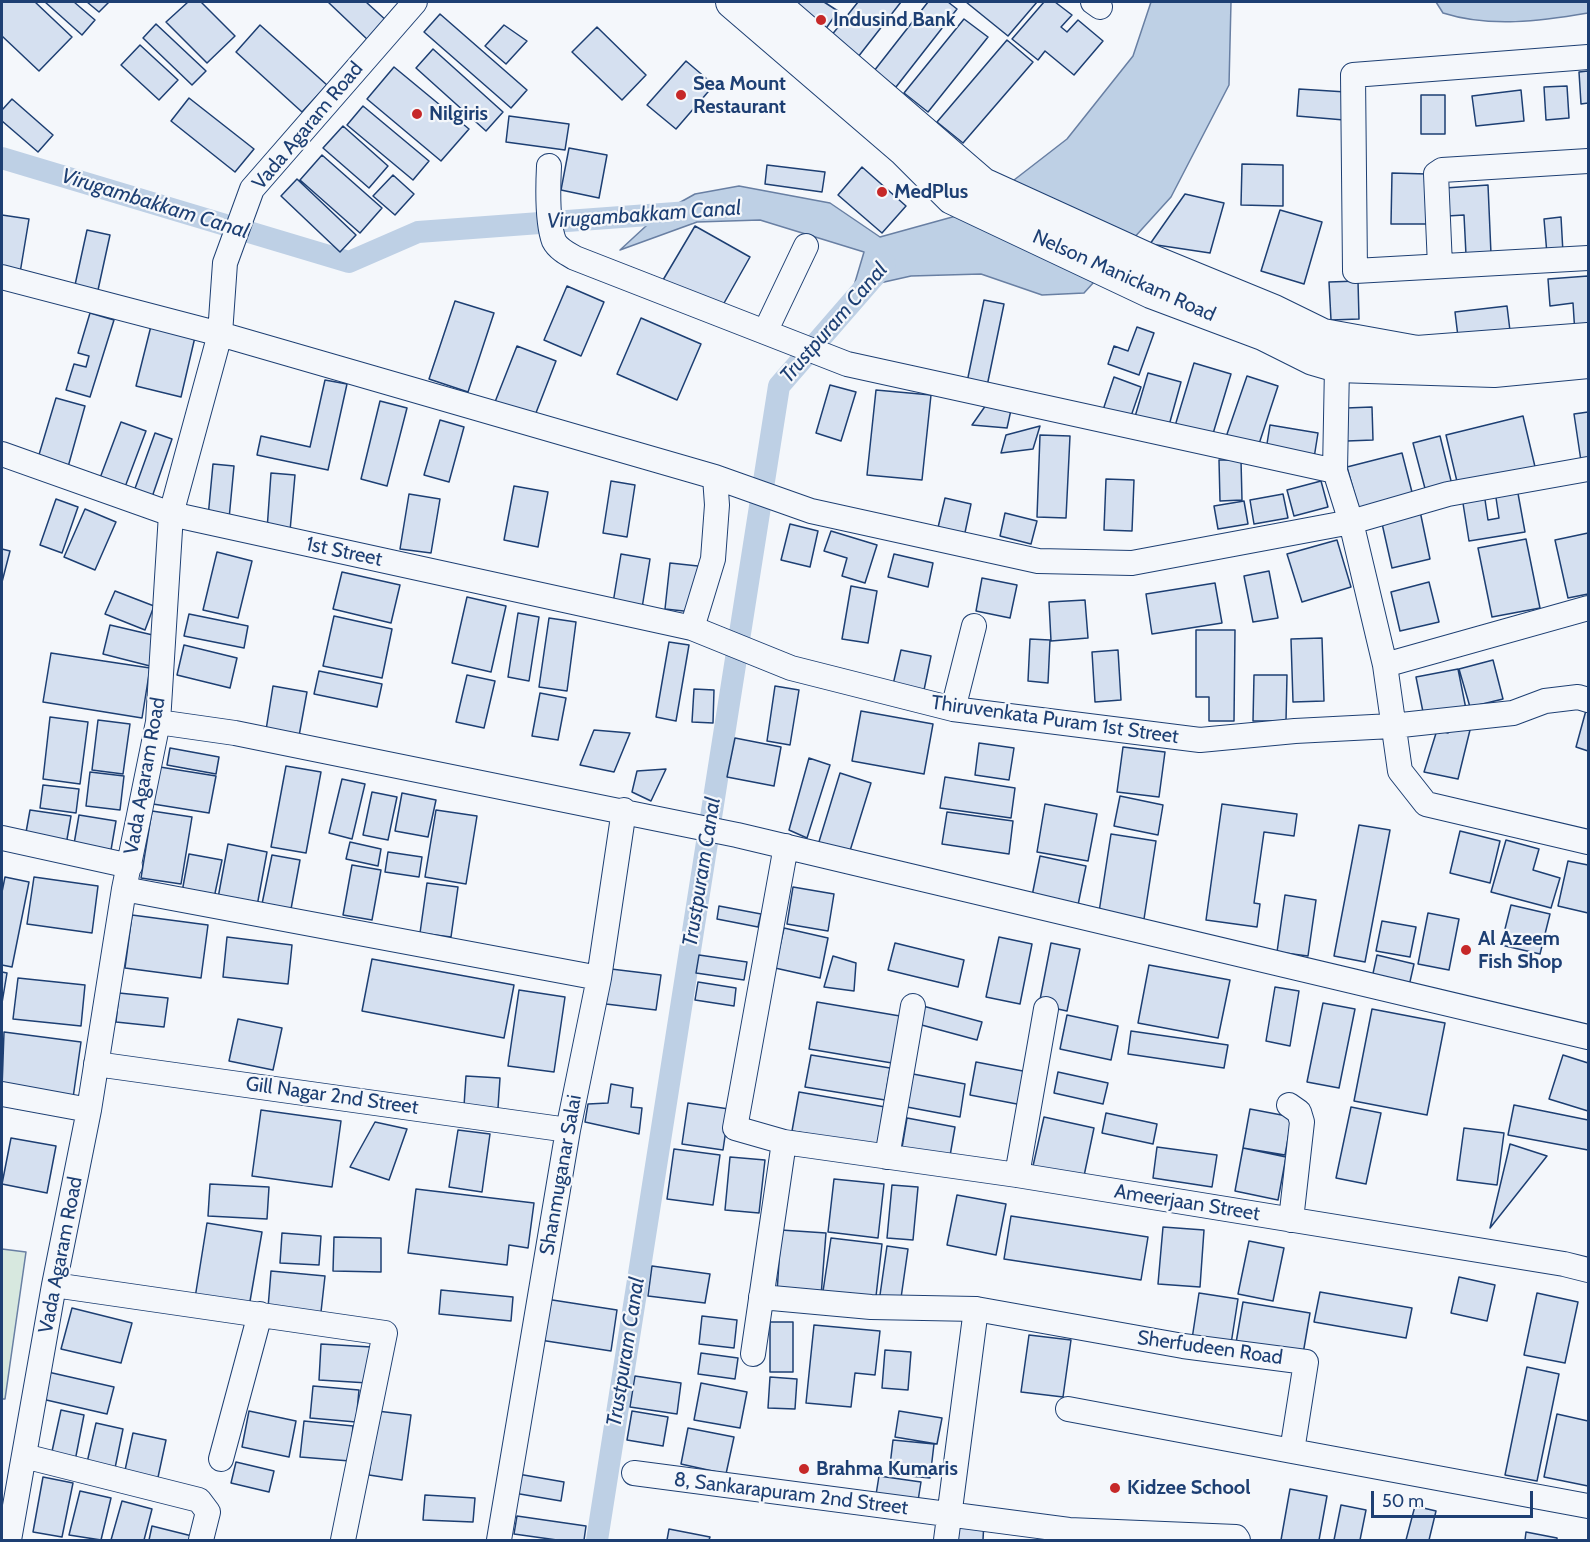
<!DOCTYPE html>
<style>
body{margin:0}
#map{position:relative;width:1590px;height:1542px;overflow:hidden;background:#f4f7fb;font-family:Cabin,sans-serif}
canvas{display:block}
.frame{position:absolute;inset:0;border:3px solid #1d3f73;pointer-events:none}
.scale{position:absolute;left:1371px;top:1491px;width:162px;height:27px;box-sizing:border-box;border:3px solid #1d3f73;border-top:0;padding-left:8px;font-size:18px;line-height:21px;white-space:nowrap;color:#1d3f73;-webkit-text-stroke:4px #f4f7fb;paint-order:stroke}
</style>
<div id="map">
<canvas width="1590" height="1542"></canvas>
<div class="frame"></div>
<div class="scale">50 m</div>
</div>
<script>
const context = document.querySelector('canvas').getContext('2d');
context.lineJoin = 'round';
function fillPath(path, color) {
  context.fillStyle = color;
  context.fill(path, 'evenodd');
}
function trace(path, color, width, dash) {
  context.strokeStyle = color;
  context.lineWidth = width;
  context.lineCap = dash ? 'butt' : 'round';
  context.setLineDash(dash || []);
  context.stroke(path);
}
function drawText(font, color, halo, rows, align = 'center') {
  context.font = font + ' Cabin,sans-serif';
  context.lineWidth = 4.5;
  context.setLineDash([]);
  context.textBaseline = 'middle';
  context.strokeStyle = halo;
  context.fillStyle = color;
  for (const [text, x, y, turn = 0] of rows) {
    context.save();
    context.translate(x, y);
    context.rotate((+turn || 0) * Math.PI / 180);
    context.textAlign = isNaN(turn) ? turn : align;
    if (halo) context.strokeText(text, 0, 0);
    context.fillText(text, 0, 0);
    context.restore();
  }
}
const green = new Path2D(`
 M2 1249 26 1252 5 1399H2Z`);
const water = new Path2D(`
 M1151 2H1231L1229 85 1171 197 1084 293 1042 295 981 274 911 276 853 289 864 252 760 220 697 222 620 250 659 214 695 194 739 186 830 203 880 237 974 211 1067 139 1133 56Z
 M1436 2H1588V13C1541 21 1490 28 1443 13Z`);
const canal = new Path2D(`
 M2 158 349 262 418 232 689 212
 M597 1540 779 386 885 264`);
const building = new Path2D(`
 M2 2H35L72 37 39 71 2 36Z
 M45 2H74L95 20 82 35Z
 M87 2H109L99 12Z
 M188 2H201L235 36 207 63 166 22Z
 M328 2H366L388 22 369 41Z
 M793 2H824L838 11 825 30Z
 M858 2H901L858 57 831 36Z
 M928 2H948L957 9 896 87 874 71Z
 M966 2H1037L1008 36Z
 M1044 2H1055L1072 15 1061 27 1067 32 1078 20 1103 41 1074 75 1045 51 1038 60 1012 39Z
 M440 14 527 90 511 108 424 32Z
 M964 19 988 37 928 112 904 93Z
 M156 24 206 71 192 85 143 38Z
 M260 25 327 85 302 112 236 52Z
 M504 25 527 41 506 64 485 46Z
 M597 27 646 75 622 100 572 52Z
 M1007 40 1033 62 963 143 937 122Z
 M140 45 178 80 159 100 121 65Z
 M433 49 503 112 486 131 416 68Z
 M686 61 714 85 676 129 647 105Z
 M394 67 469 129 441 161 367 99Z
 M1588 71V103L1581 104 1579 72Z
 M1567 86 1569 118 1546 120 1544 87Z
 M1299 89 1346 92 1344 120 1297 116Z
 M1521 90 1524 121 1476 126 1472 96Z
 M1421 95H1445V134H1421Z
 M189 98 254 149 235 172 171 121Z
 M12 99 53 135 38 152 2 121V110Z
 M363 106 429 161 413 180 347 125Z
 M509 116 569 124 565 150 506 142Z
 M343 126 388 166 369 188 323 148Z
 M569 148 607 155 599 198 561 190Z
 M322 155 382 208 360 233 300 180Z
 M1242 164 1283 165V206L1241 205Z
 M767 165 825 172 822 192 765 184Z
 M862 167 906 206 882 233 838 195Z
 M1392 173 1427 174V224H1391Z
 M393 175 414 194 395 215 373 196Z
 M297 179 356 235 340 252 281 196Z
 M1488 185 1491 254 1466 255 1464 215 1447 216 1445 188Z
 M1185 194 1224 203 1210 253 1150 244Z
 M1280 210 1322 222 1304 284 1261 271Z
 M2 215 29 219 20 273 2 270Z
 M1561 217 1563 253 1547 254 1544 219Z
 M695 226 750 257 719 312 663 280Z
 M87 230 110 235 98 290 75 285Z
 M1588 276V333L1575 334 1573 303 1550 306 1548 279Z
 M1358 281 1359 319 1331 320 1329 282Z
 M567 286 604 302 581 356 544 340Z
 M984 300 1004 304 986 391 966 387Z
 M455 301 494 313 468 392 429 379Z
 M1507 306 1511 339 1459 345 1455 312Z
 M90 313 114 320 90 397 66 390 74 364 86 367 89 356 78 353Z
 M641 318 701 344 677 400 617 374Z
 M151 326 195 337 181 397 136 386Z
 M1137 327 1154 333 1139 375 1108 364 1114 346 1128 351Z
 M517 346 556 361 534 418 495 402Z
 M1194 363 1231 374 1212 437 1175 426Z
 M1148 373 1181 382 1168 429 1134 420Z
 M1247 376 1278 386 1258 447 1226 437Z
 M1114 377 1141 387 1129 422 1102 413Z
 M325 380 347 384 328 470 257 455 261 436 310 447Z
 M830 385 856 392 841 441 816 433Z
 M876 390 931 395 922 480 867 475Z
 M56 398 85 406 68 467 38 458Z
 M380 401 407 408 387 486 361 479Z
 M986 405 1011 410 1007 428 972 425Z
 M1372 407 1373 440 1347 441 1346 408Z
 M1588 412V460L1581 461 1574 414Z
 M1523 416 1536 471 1459 490 1446 435Z
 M440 420 464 427 449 482 424 475Z
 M121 422 146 431 125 487 100 478Z
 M1270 425 1318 433 1314 458 1266 450Z
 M1040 426 1033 449 1001 453 1006 435Z
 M155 433 172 439 151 500 133 494Z
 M1040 435 1070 436 1066 518 1037 517Z
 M1440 436 1453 489 1427 496 1413 443Z
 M1402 453 1414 500 1360 514 1347 467Z
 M1219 460H1241L1242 500 1220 501Z
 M213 464 234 466 229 519 208 517Z
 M271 473 295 475 290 531 267 530Z
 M1106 479 1134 480 1132 531 1104 530Z
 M611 481 635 485 627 537 603 533Z
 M1321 481 1328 507 1294 516 1287 490Z
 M514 486 548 492 538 547 504 540Z
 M1517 488 1525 532 1469 541 1462 497 1484 493 1488 520 1499 518 1495 491Z
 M409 494 440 499 431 553 400 549Z
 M1283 494 1288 518 1254 524 1250 500Z
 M945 498 971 504 963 542 936 536Z
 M56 499 78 507 62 553 40 545Z
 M1244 501 1248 524 1218 529 1214 506Z
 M85 509 116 522 95 570 64 557Z
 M1420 511 1430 559 1392 568 1381 519Z
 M1005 513 1037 521 1031 544 1000 536Z
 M790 524 818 531 810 567 781 560Z
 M831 531 877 545 865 583 842 576 847 558 824 551Z
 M1588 533V594L1568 598 1555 540Z
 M1526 539 1540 608 1492 617 1478 548Z
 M1337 540 1351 587 1302 602 1287 554Z
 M2 549 10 551 2 582Z
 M217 552 252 561 238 618 203 610Z
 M621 554 650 559 642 608 613 603Z
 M894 554 933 563 928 587 888 577Z
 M670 563 698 566 693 612 665 609Z
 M1269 571 1278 618 1253 622 1244 576Z
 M342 572 400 585 391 623 333 609Z
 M982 578 1017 585 1010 618 976 611Z
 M1429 582 1439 622 1400 631 1391 592Z
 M1215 583 1222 623 1152 634 1146 594Z
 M851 586 877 591 868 643 842 639Z
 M115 591 154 606 145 630 105 614Z
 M467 597 506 606 491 672 452 663Z
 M1085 600 1088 638 1051 641 1049 602Z
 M518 613 539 617 529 681 508 677Z
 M189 614 248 626 244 648 184 636Z
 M334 616 392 629 382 678 323 666Z
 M549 618 576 622 567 691 539 687Z
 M110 625 157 636 150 666 103 654Z
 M1196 630H1235L1234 721H1209V697H1196Z
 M1322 638 1324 701 1293 702 1291 639Z
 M1030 639 1050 640 1048 683 1028 681Z
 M669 642 689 645 676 721 656 717Z
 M184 645 237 658 230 688 177 675Z
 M901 650 931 656 923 695 892 689Z
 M1118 650 1121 700 1095 702 1092 652Z
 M51 653 150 668 142 718 43 702Z
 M1493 660 1503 699 1470 707 1459 669Z
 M1458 669 1466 709 1424 717 1416 677Z
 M319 671 382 684 377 707 314 694Z
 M467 675 495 681 484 728 456 722Z
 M1254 675H1287L1286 721H1253Z
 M273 686 307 692 299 736 266 730Z
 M775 686 799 690 790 745 767 741Z
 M694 689 714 690 713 723 692 722Z
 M540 693 566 698 558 740 532 736Z
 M1588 703V751L1576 747Z
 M861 711 933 724 924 774 852 761Z
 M50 717 88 722 80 784 43 779Z
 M98 720 130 724 123 774 92 770Z
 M1449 727 1470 730 1458 779 1424 772 1437 730 1448 733Z
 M594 730 630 733 614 772 580 765Z
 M735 738 781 747 774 786 727 777Z
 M979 743 1014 748 1009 780 975 775Z
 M1123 747 1165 752 1159 797 1117 792Z
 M170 748 219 757 216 774 167 765Z
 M809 758 830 765 807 838 789 830Z
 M286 766 321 772 306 853 271 847Z
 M160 767 216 776 209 813 153 804Z
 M666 769 651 801 632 792 637 771Z
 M90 772 124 776 120 810 86 806Z
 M840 773 871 783 849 854 818 845Z
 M945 777 1015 788 1011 818 940 808Z
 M342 779 365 784 352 839 329 833Z
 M43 785 79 789 76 813 40 808Z
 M372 792 397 797 388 840 363 835Z
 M402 793 436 800 428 837 395 831Z
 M1120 796 1163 805 1158 835 1114 826Z
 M1045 804 1097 814 1088 861 1037 852Z
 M1222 804 1297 814 1294 836 1264 832 1254 903 1260 904 1257 927 1206 920Z
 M30 810 71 816 66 845 25 838Z
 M436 810 477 816 466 884 425 877Z
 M152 811 192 817 181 884 141 878Z
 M947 812 1013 821 1009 854 942 844Z
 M79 815 116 821 111 850 74 844Z
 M1359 825 1390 830 1365 962 1334 956Z
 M1460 831 1500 841 1490 883 1450 873Z
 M1111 834 1156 841 1144 919 1099 912Z
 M1506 840 1539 849 1533 870 1560 878 1551 908 1491 892Z
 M350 842 381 849 378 866 346 859Z
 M228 844 267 852 257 906 218 898Z
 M388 852 422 857 419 877 385 872Z
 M189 854 222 860 214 898 182 892Z
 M272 855 300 860 291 909 262 904Z
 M1040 856 1086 866 1078 905 1032 896Z
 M1568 861 1588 865V913L1558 906Z
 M352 865 381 870 372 920 343 915Z
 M5 877 29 882 12 967 2 965V892Z
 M34 877 98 886 92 933 27 924Z
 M427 883 458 887 451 937 420 933Z
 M793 887 834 894 828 931 787 924Z
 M1285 895 1316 900 1308 956 1277 952Z
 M1511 905 1550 914 1540 954 1501 945Z
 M719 906 761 914 758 927 717 919Z
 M1428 913 1459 919 1449 970 1418 964Z
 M132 915 208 925 201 978 125 968Z
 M1382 921 1416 927 1410 957 1376 951Z
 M784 928 828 938 820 978 775 968Z
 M227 937 292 945 288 984 223 977Z
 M999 937 1032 944 1020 1004 986 997Z
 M895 943 964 960 958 987 888 970Z
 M1051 943 1080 949 1067 1011 1039 1005Z
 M699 955 747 962 744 980 696 973Z
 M1377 955 1414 964 1409 986 1372 978Z
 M833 956 856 963 854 991 824 987Z
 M372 959 514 985 504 1038 362 1011Z
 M1149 965 1230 980 1218 1038 1138 1023Z
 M611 969 661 975 656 1010 606 1004Z
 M2 972 7 973 2 1003Z
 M18 978 85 985 81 1026 13 1019Z
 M698 982 736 988 734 1006 695 1000Z
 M1275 987 1299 991 1290 1046 1266 1041Z
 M519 990 565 997 554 1072 508 1066Z
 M119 993 168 998 164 1027 116 1022Z
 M817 1002 900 1016 892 1063 809 1049Z
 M1323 1003 1355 1009 1339 1088 1307 1082Z
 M923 1006 982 1022 977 1040 918 1024Z
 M1372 1009 1445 1023 1427 1115 1354 1101Z
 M1067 1015 1118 1026 1111 1060 1060 1049Z
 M238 1019 282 1028 273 1070 229 1061Z
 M1131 1031 1228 1045 1224 1068 1128 1054Z
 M4 1032 81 1042 73 1098 2 1088Z
 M811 1055 890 1068 885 1100 805 1087Z
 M1563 1055 1588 1063V1111L1549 1099Z
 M976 1062 1028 1072 1022 1105 970 1095Z
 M1058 1072 1108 1083 1103 1104 1054 1093Z
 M913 1074 965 1084 960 1117 907 1107Z
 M466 1076 500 1078 498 1108 464 1106Z
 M611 1084 633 1088 631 1107 642 1108 639 1134 585 1122 588 1104 608 1103Z
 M799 1092 891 1108 884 1147 792 1131Z
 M688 1103 729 1109 723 1150 682 1144Z
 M1514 1105 1588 1120V1150L1508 1135Z
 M1351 1107 1381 1113 1366 1184 1336 1178Z
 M1250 1109 1292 1117 1285 1155 1243 1148Z
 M261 1110 341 1121 332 1187 252 1176Z
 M1106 1113 1157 1124 1153 1144 1102 1133Z
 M1044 1117 1094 1128 1084 1176 1033 1166Z
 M907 1118 955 1127 950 1156 902 1148Z
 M375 1122 407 1129 389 1180 350 1167Z
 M1464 1128 1504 1133 1497 1185 1457 1180Z
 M458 1130 490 1134 482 1192 449 1187Z
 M11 1138 56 1146 47 1193 2 1184Z
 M1510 1144 1547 1156 1490 1228Z
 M1157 1147 1217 1155 1212 1187 1153 1178Z
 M1243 1148 1286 1157 1278 1200 1235 1191Z
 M674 1149 720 1155 713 1205 667 1199Z
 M730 1157 765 1160 759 1213 725 1210Z
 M834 1179 884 1184 878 1238 828 1232Z
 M210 1184 269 1187 267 1219 208 1216Z
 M892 1185 918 1187 913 1240 887 1238Z
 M416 1189 534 1203 528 1248 509 1245 507 1265 408 1253Z
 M957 1195 1006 1204 996 1255 947 1245Z
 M1011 1216 1148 1237 1141 1280 1004 1259Z
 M207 1223 262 1232 249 1307 195 1298Z
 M1163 1227 1204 1230 1200 1287 1158 1284Z
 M781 1230 826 1233 821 1296 777 1293Z
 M282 1233 321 1236 319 1265 280 1263Z
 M334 1237 381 1238V1272L333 1271Z
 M831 1238 882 1244 875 1305 822 1298Z
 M1249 1241 1284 1248 1273 1301 1238 1294Z
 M887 1246 908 1249 900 1305 879 1302Z
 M652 1266 710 1274 705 1303 648 1296Z
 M271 1271 325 1276 321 1312 268 1308Z
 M1459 1277 1495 1285 1487 1321 1451 1313Z
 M441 1290 513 1297 511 1321 439 1314Z
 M1320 1292 1412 1308 1406 1338 1314 1322Z
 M1199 1293 1238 1299 1231 1344 1192 1339Z
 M1537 1293 1578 1302 1565 1363 1524 1355Z
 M546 1299 617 1310 611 1351 540 1340Z
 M1243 1302 1310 1313 1303 1354 1236 1343Z
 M72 1308 132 1323 121 1363 61 1349Z
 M702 1316 737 1320 734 1348 699 1344Z
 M770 1322H793V1372H770Z
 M814 1325 880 1331 875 1375 855 1373 851 1407 806 1403Z
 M1029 1335 1071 1340 1063 1397 1021 1392Z
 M321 1344 371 1347 368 1383 319 1380Z
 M885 1350 911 1352 908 1390 882 1388Z
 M701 1353 738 1358 735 1379 698 1374Z
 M1527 1367 1559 1374 1537 1481 1505 1475Z
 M48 1372 114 1387 107 1414 42 1399Z
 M635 1376 681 1383 677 1414 630 1407Z
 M770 1377 797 1379 795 1409 768 1408Z
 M701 1383 747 1392 740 1428 694 1420Z
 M313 1386 359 1390 356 1422 310 1418Z
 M61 1410 84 1415 75 1461 51 1456Z
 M249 1411 296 1421 289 1457 242 1447Z
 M377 1411 411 1415 402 1480 369 1475Z
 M632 1411 668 1417 663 1446 627 1440Z
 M899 1411 942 1418 937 1444 895 1437Z
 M1557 1414 1588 1421V1486L1544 1477Z
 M304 1421 353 1426 350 1461 300 1457Z
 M96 1423 123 1429 114 1473 86 1467Z
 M688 1428 734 1437 726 1474 681 1464Z
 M133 1433 166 1440 157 1482 124 1475Z
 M893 1440 934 1444 930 1478 889 1474Z
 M236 1462 274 1471 269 1492 231 1483Z
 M518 1474 564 1482 561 1501 514 1493Z
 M879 1476 921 1482 917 1507 875 1501Z
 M43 1477 73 1483 62 1537 33 1532Z
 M1290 1489 1327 1496 1319 1540H1281Z
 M80 1491 111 1498 101 1540 69 1535Z
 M425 1495 475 1498 473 1522 423 1520Z
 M122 1501 152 1509 144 1540H111Z
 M1341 1505 1366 1510 1360 1540H1334Z
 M1415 1506 1436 1511 1429 1540H1406Z
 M517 1516 586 1526 584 1540H557L514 1534Z
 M956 1519 984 1521 983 1540H954Z
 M152 1526 196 1537V1540H149Z
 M669 1529 710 1537 709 1540H667Z
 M1526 1532 1557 1538V1540H1525Z`);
const minor = new Path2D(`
 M1093 2 1100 7
 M1588 57 1353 75 1355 271 1588 258
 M549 166C548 186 547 222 554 241 558 249 568 254 575 258L847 364 1335 471
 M1440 266 1436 174 1442 170 1588 161
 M2 277 220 334 715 477 811 511 1038 561 1132 563 1351 522 1448 494 1588 469
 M765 332 806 246
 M1337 366 1335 471 1351 522 1385 665 1400 771 1426 804 1588 842
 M2 454 171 514 692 628 791 668 953 709 1200 740 1295 731 1392 726 1513 713 1545 701 1578 697 1588 700
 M692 628 713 559 717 505 715 477
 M1385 665 1588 608
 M953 709 974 626
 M158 722 235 733 737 835 1588 1037
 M2 838 130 866
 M786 846 735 1128 784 1142 1017 1175 1564 1264 1588 1270
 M124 889 599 978
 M96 1064 568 1130
 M2 1094 89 1110
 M1289 1105 1299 1112 1302 1122 1291 1220
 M887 1157 913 1006
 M1017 1175 1046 1009
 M54 1285 385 1333 343 1540
 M761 1297 871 1307 976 1309 1183 1346 1306 1362 1292 1451 1588 1506
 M753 1354 784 1142
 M1068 1409 1292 1451
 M24 1456 199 1500 208 1512 201 1540
 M221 1459 260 1314
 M634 1473 1069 1530 1236 1537 1238 1540
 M9 1540 54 1285 89 1110 124 889 158 722 171 514 220 334 225 263 252 189 415 2
 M499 1540 568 1130 599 978 624 810
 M946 1540 976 1309`);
const major = new Path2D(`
 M732 2 903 149 952 198 1151 292 1263 334 1313 359 1337 366 1494 371 1588 362
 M772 2 983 184 1152 261 1274 311 1323 335 1417 352 1588 339`);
const markers = [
 [821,20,6,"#c62828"],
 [681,95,6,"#c62828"],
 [417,114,6,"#c62828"],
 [882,192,6,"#c62828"],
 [1466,950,6,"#c62828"],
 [804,1469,6,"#c62828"],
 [1115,1488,6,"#c62828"]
];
const poiNames = [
 ["Indusind Bank",833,20],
 ["Sea Mount",693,84],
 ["Restaurant",693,107],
 ["Nilgiris",429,114],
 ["MedPlus",894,192],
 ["Al Azeem",1478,939],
 ["Fish Shop",1478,962],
 ["Brahma Kumaris",816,1469],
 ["Kidzee School",1127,1488]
];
const streetNames = [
 ["Vada Agaram Road",308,126,-50],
 ["Nelson Manickam Road",1124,276,24],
 ["1st Street",344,552,12],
 ["Thiruvenkata Puram 1st Street",1055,720,8],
 ["Vada Agaram Road",145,776,-80],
 ["Gill Nagar 2nd Street",332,1096,8],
 ["Shanmuganar Salai",561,1175,-80],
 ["Ameerjaan Street",1187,1203,9],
 ["Vada Agaram Road",61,1255,-79],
 ["Sherfudeen Road",1210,1348,8],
 ["8, Sankarapuram 2nd Street",791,1494,7]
];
const waterNames = [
 ["Virugambakkam Canal",155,204,17],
 ["Virugambakkam Canal",644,215,-4],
 ["Trustpuram Canal",834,323,-49],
 ["Trustpuram Canal",702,872,-81],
 ["Trustpuram Canal",626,1352,-81]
];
fillPath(green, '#d7e8df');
trace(green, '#687fa3', 1.5);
fillPath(water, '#bed0e5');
trace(water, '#687fa3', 1.5);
trace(canal, '#bed0e5', 22);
fillPath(building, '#d5e0f0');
trace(building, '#1d3f73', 1.5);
trace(minor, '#1d3f73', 26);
trace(major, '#1d3f73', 34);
trace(minor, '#f4f7fb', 24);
trace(major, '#f4f7fb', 32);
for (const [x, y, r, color] of markers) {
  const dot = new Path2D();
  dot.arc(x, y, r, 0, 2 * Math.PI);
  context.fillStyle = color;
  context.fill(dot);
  trace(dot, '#f4f7fb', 2);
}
drawText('bold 20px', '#1d3f73', '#f4f7fb', poiNames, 'left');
drawText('20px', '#1d3f73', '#f4f7fb', streetNames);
drawText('italic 21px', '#1d3f73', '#f4f7fb', waterNames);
</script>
